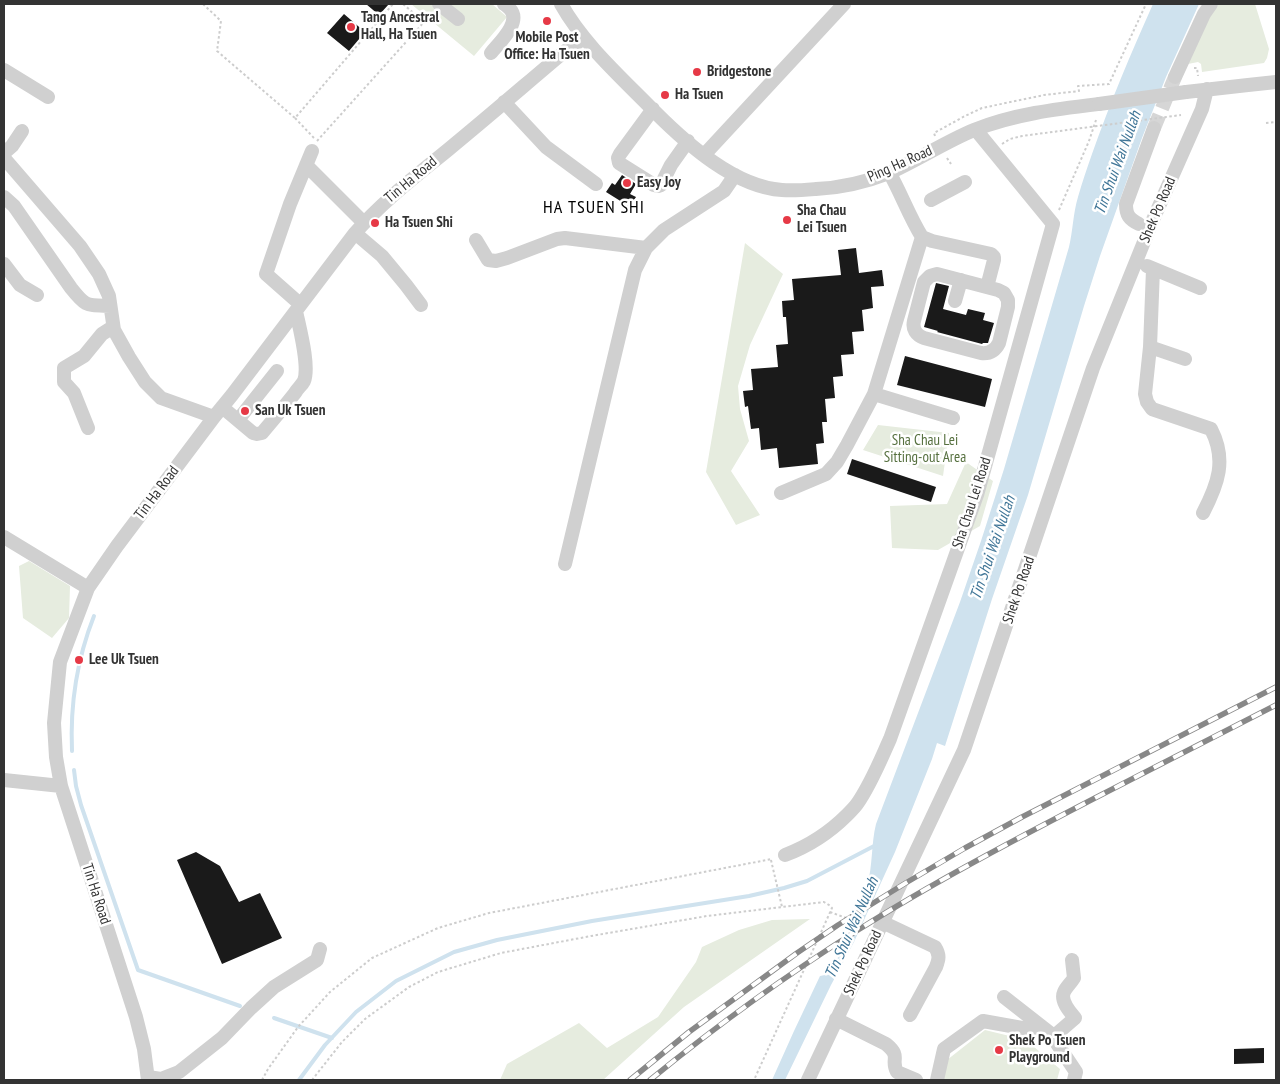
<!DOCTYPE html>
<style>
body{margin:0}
#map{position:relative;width:1280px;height:1084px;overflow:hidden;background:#fff;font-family:"PT Sans Narrow",sans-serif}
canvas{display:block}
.frame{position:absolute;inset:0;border:5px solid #333;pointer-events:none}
</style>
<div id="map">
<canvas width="1280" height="1084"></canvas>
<div class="frame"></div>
</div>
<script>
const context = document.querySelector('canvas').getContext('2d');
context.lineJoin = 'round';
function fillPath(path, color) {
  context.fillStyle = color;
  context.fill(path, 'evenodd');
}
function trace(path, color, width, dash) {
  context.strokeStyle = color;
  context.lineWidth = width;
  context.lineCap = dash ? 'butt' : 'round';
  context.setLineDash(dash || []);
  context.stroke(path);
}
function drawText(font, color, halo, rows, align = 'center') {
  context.font = font + ' "PT Sans Narrow",sans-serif';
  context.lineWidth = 5;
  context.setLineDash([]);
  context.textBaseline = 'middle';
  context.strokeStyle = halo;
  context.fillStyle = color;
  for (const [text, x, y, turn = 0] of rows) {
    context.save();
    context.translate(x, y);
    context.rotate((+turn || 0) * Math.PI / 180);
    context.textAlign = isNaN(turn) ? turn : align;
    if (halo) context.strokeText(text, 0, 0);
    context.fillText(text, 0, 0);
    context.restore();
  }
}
const green = new Path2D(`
 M411 4H492L507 17 474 56Z
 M1219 4H1255L1269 49 1267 58 1264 63 1202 72 1201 64 1198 62 1188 64 1208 18Z
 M745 243 783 274 750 345 738 386 740 409 749 441 731 471 760 515 736 525 706 472Z
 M878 425 949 433 943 476 863 450Z
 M966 462 993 481 980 526 938 550 892 548 890 506 947 504Z
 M29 561 70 586 69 618 52 638 23 618 19 566Z
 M810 919 684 1007 603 1080H500L507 1064 579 1023 607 1048 658 1017 696 962 702 947 739 930 772 920Z
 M985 1030 1026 1040 1060 1069 1057 1080H942L947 1060Z`);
const water = new Path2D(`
 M1153 4H1199L1166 77 1142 138 1100 256 1084 306 1028 495 992 599 945 746 937 743 932 759 895 852 854 942 831 985 785 1080H772L794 1031 820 976 830 974 846 940 867 886C873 866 871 844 876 824L960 602 981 541 1004 469 1069 247C1073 230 1073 214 1078 197 1082 183 1087 168 1092 154 1110 103 1131 53 1153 4Z`);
const stream = new Path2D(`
 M72 751C70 705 77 659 94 616
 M74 770 76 786 81 805 138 970 240 1006
 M274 1018 332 1038
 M299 1080 325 1045 356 1012 396 981 454 952 497 940 592 921 749 896 784 888 807 881 876 845`);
const building = new Path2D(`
 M366 4H389L379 15Z
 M344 14 365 32 349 51 327 33Z
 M622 175 636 184 630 194 636 197 630 207 606 192 612 183 615 185Z
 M856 248 859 273 882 270 884 286 871 287 873 308 862 310 864 331 852 332 854 354 841 355 843 376 833 377 835 398 825 399 827 422H822L824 443 816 444 818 464 779 468 777 448 761 450 759 428 751 429 748 406 745 407 743 391 753 390 751 369 778 367 776 345 788 344 786 317H783L782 301 794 300 792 279 841 275 838 250Z
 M936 283 949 286 943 309 966 315 968 309 985 313 983 320 994 323 988 343H983L982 344 937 332 938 331 924 327Z
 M905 356 992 379 985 407 897 385Z
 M852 459 936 487 931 502 847 474Z
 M196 852 220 866 239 902 260 893 282 938 222 964 177 860Z
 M1264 1048V1063L1234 1064V1049Z`);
const minorTunnel = new Path2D(`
 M1154 128 1175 77`);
const path = new Path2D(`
 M203 4 221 21 217 51 295 118 393 4
 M1194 68H1197L1198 76
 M295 118 314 138
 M1266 123 1276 122
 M935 136 934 133 965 116 982 108 1044 95 1079 91 1078 86 1109 84 1146 4
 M317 141 424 22 403 4
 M1002 144 1010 139 1022 136 1090 127
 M947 158 951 164
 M1059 210 1089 141 1096 120
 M771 860 782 907
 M830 912 868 926
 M262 1080 268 1069 298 1027 330 992 372 958 438 928 489 913 772 859
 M312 1080 342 1042 365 1019 409 987 438 972 501 953 591 936 707 916 824 902 829 905 832 908 754 1080`);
const minor = new Path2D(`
 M439 4 458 19
 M561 4C584 45 622 78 655 112 687 144 735 187 782 190 793 191 804 190 816 189 840 188 866 182 889 173 918 160 945 142 974 130 1014 114 1057 109 1099 104
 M491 53C499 43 522 22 510 9 508 7 506 5 504 4
 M4 70 48 97
 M1175 77 1204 14 1211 4
 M1186 92 1248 85 1276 82
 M504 102 546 147 596 184
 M653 109 620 154 618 158 619 163 654 185 658 186 661 185 671 165 688 141
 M4 153 12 146 22 131
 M704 155 844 4
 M4 158 80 246 99 274 109 296 114 330 129 357 145 382 161 398 214 417
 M306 165 364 223
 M4 197 14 206 71 288C86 307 86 305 110 306
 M931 200 965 182
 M1139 224C1129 219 1126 215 1126 204L1154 128
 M355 233 382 256 406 285 421 305
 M922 237 932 241 991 254 994 257V260L987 287
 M476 240 488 260 496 261 507 258 557 239 565 238 646 248
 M4 264 20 285 37 295
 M1147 266 1200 288
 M1153 269 1150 347 1185 359
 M937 274 998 290 1004 293 1008 300V307L999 343C995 351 989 354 981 353L924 338C916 335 912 329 914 321L924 282 930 276Z
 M955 301 961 280
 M300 304 266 274 290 204 312 151
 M1150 347 1145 394 1147 402 1152 409 1211 429C1227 460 1218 484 1203 513
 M874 394 953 418
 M222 407 253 433 257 434 262 433C273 420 284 407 295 393 297 389 302 385 304 381 310 366 299 326 296 311
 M238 420 277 371
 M88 428 74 393 64 382V368L84 356 102 334 113 327
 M781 493 826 474 837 462 847 445 874 394 922 237C909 216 901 193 889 172
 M4 537 88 588
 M565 564 635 270 646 248 664 230 724 191 735 175
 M4 780 61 786
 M785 855C809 846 829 833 847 815 850 812 854 808 857 804 871 784 880 761 890 739L977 495 1053 224 976 130
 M882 922 935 947C940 955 939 959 936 967L910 1015
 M1004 997 1050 1033 1076 1072 1074 1080
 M836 1019 886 1044C902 1057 890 1059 897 1072L916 1080
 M1053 1037 1075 1018C1070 1012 1060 1001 1064 992 1066 987 1071 983 1074 978L1072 960
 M148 1077 161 1079 179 1072 222 1038 251 1008 274 987 317 960 320 949
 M148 1080 144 1049 136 1017 61 786 56 757 54 723 60 662 88 588 117 546 214 417 232 395 355 233C383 201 416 176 449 149 488 117 526 84 564 52L584 38
 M808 1080 964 750 1093 368 1152 222 1202 109 1207 89
 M937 1080 944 1049 983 1021 1050 1033`);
const rail = new Path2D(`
 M630 1080 689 1032 797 953 838 925 904 884 965 848 1022 817 1276 687
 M650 1080C716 1026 785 976 858 930 934 882 1014 840 1095 798 1155 767 1216 736 1276 705`);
const pathBridge = new Path2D(`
 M1090 127 1181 115`);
const minorBridge = new Path2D(`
 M1099 104 1186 92`);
const markers = [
 [547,21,5,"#e63946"],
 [351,27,5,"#e63946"],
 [697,72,5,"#e63946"],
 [665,95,5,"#e63946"],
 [627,183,5,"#e63946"],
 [787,220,5,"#e63946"],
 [375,223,5,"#e63946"],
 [245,411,5,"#e63946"],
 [79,660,5,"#e63946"],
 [999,1050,5,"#e63946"]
];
const poiNames = [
 ["Tang Ancestral",361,18],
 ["Hall, Ha Tsuen",361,35],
 ["Mobile Post",547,38,"center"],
 ["Office: Ha Tsuen",547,55,"center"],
 ["Bridgestone",707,72],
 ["Ha Tsuen",675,95],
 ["Easy Joy",637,183],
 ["Sha Chau",797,211],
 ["Lei Tsuen",797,228],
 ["Ha Tsuen Shi",385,223],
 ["San Uk Tsuen",255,411],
 ["Lee Uk Tsuen",89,660],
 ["Shek Po Tsuen",1009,1041],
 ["Playground",1009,1058]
];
const streetNames = [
 ["Ping Ha Road",900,164,-24],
 ["Tin Ha Road",411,180,-40],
 ["Shek Po Road",1158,210,-67],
 ["Tin Ha Road",157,493,-53],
 ["Sha Chau Lei Road",972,503,-72],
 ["Shek Po Road",1019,590,-71],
 ["Tin Ha Road",96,894,72],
 ["Shek Po Road",863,963,-65]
];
const parkNames = [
 ["Sha Chau Lei",925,441],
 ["Sitting-out Area",925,458]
];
const waterNames = [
 ["Tin Shui Wai Nullah",1118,163,-70],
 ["Tin Shui Wai Nullah",993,548,-71],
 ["Tin Shui Wai Nullah",852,928,-66]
];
const quarterNames = [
 ["HA TSUEN SHI",594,208]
];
fillPath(green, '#e6ecdf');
fillPath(water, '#cfe2ee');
trace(stream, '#cfe2ee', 4);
fillPath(building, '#1a1a1a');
trace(minorTunnel, '#d6d6d6', 14, [14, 7]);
trace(path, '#cdcdcd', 2, [2.5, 2.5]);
trace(minor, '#d0d0d0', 14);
trace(rail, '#888', 5.5);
trace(rail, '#fff', 4, [11]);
trace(pathBridge, '#cdcdcd', 2, [2.5, 2.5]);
trace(minorBridge, '#d0d0d0', 14);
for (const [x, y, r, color] of markers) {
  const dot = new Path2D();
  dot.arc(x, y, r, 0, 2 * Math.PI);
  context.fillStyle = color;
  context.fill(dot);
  trace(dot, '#fff', 2);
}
drawText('bold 15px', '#333', '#fff', poiNames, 'left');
drawText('15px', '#333', '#fff', streetNames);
drawText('15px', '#56703f', '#fff', parkNames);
drawText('italic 16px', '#3f7597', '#fff', waterNames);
context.letterSpacing = '1px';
drawText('18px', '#000', '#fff', quarterNames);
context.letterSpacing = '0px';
</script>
